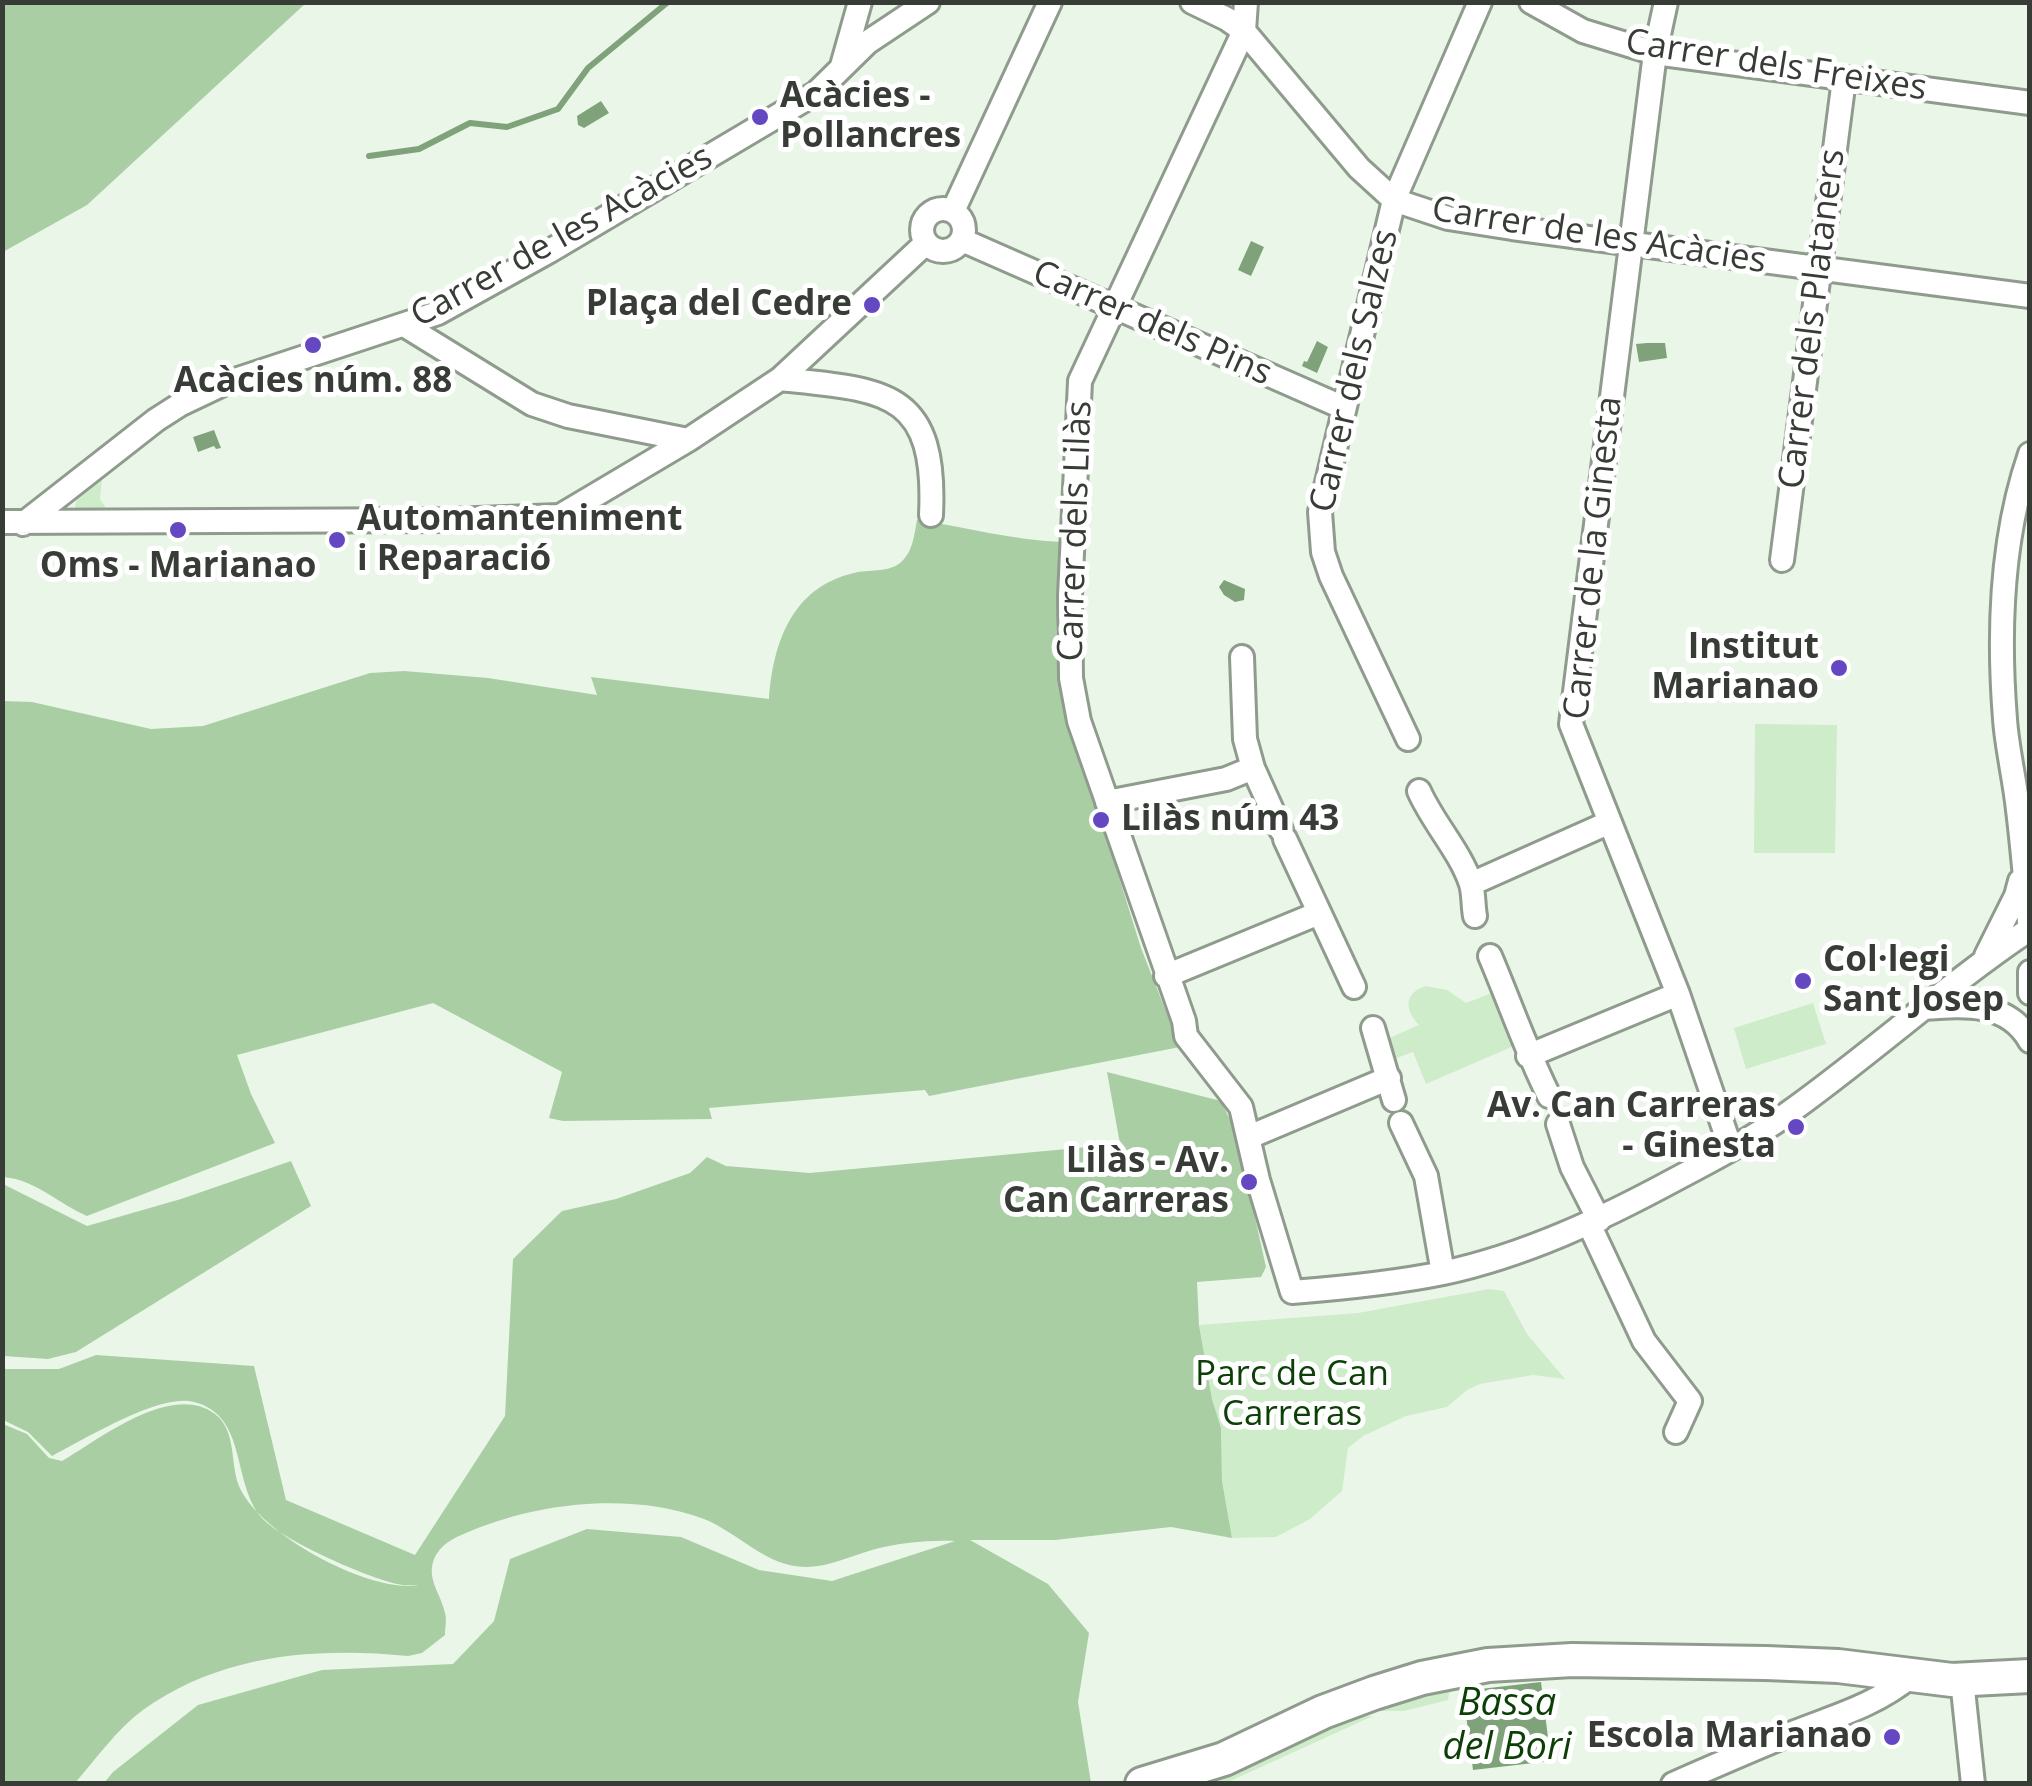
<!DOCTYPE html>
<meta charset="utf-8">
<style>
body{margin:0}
#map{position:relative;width:2032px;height:1786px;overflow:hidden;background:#eaf7e8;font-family:"Open Sans",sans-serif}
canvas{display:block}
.frame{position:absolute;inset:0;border:5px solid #373c36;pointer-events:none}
</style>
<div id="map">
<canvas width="2032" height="1786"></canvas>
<div class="frame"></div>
</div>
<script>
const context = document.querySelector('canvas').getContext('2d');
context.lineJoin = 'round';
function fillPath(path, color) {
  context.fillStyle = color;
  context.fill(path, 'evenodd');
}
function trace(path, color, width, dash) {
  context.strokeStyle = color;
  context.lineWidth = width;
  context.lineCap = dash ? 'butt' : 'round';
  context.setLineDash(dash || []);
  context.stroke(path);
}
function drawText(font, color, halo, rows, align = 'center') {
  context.font = font + ' "Open Sans",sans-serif';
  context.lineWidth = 10;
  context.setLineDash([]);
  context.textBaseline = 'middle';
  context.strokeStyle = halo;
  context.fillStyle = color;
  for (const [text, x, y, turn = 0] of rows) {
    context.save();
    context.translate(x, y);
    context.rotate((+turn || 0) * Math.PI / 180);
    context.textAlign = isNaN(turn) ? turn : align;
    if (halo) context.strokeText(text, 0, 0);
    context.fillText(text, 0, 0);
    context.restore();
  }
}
const green = new Path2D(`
 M102 479 100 499 108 511 74 510 77 499Z
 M1755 724 1837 725 1835 853H1754Z
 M1426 986 1447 990 1466 1003 1495 992 1516 1045 1426 1084 1413 1052 1394 1059 1385 1040 1419 1025C1405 1010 1403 993 1426 986Z
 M1813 1003 1826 1044 1746 1069 1734 1028Z
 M1489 1289 1504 1291 1527 1334 1565 1379 1533 1375 1480 1384 1467 1390 1447 1407 1406 1416 1363 1436 1348 1448 1342 1491 1310 1519 1276 1537 1232 1538 1222 1481 1221 1428 1212 1399 1199 1325 1358 1313Z
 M1450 1688 1448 1700 1404 1711H1366L1405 1697Z
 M1373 1716 1226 1783 1202 1784 1350 1717Z`);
const forest = new Path2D(`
 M3 2H306V3L87 205 3 252Z
 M917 520C965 527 1013 540 1061 542L1056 633 1064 701 1141 948 1180 1047 929 1096 925 1090 709 1108 712 1119 563 1121 549 1118 562 1072 433 1003 237 1055 251 1094 275 1143 87 1216C59 1204 34 1179 3 1177V701L32 702 151 729 203 726 370 673 404 671 488 678 597 695 591 677 769 699C773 643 792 587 854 573 869 569 887 573 900 563 913 552 914 536 917 520Z
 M1107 1072 1221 1101 1236 1132 1266 1267 1261 1277 1197 1282 1199 1325 1212 1399 1221 1428 1222 1481 1232 1538 1171 1527 1055 1540H970L1048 1584 1089 1633 1078 1702 1091 1783H104L113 1772 198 1705 322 1670 453 1664 494 1621 510 1559 587 1529 681 1537 759 1570 832 1581 955 1541C929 1540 897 1543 872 1550 851 1556 828 1567 806 1567 766 1567 739 1533 704 1519 633 1492 541 1502 473 1530 459 1536 444 1541 436 1555 424 1577 441 1593 445 1613 447 1620 445 1628 445 1635L422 1653 408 1656C316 1647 221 1654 143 1710 117 1729 96 1759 75 1783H3V1424L27 1434 49 1458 62 1461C98 1440 172 1381 215 1414 237 1431 230 1464 239 1486 259 1534 370 1594 419 1585 413 1585 404 1586 397 1584 366 1577 287 1542 265 1521 230 1488 250 1416 194 1402 159 1393 84 1440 52 1456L28 1432 3 1420V1369H59L96 1355 254 1366 286 1500 415 1555 505 1416 513 1259 562 1211 616 1199 690 1173 707 1157 726 1166 810 1173 1120 1144Z
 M291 1161 311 1206 76 1352 48 1359 3 1356V1184L87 1226 181 1199Z`);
const water = new Path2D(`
 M601 101 609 113 584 128 578 125 577 116Z
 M1251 241 1264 247 1251 276 1238 270Z
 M1317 341 1328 347 1317 373 1302 366 1304 361 1307 362Z
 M1647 343H1665L1667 358 1639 362 1636 344Z
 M214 430 221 448 216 449 214 446 198 452 193 437Z
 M1224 580 1245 589 1244 600 1235 602 1224 595 1219 587Z
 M1541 1682 1551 1761 1473 1770 1463 1691Z`);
const stream = new Path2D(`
 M369 156 419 149 470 123 507 127 558 109 588 68 668 2`);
const street = new Path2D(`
 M1192 2 1227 19 1244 31 1359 168 1394 200 1448 218 1512 228 2030 296
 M1246 2 1244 31 1080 381 1070 596 1071 678 1079 721 1184 1021 1186 1036 1241 1107 1258 1180 1292 1292C1343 1288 1394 1283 1443 1273 1526 1255 1602 1219 1676 1179 1714 1159 1752 1139 1787 1114 1870 1055 1945 986 2030 929
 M1531 2 1583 31 1655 53 2030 103
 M1666 2 1655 53 1571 724 1678 994 1731 1149
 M842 66 860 2
 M922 230a21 21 0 1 1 42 0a21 21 0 1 1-42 0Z
 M953 211 1050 2
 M962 240 1342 407
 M404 325 532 404 568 416 688 440
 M780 379C884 390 937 389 931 515
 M2030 454C2001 538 1998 631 2005 719 2007 749 2015 780 2018 810 2023 850 2026 891 2030 932
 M2 522 449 520 560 516 688 440 780 379 926 243
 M23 524 156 420 181 404 223 384 438 313 548 252 816 93 868 42 928 2
 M1782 560 1844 79
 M1242 657 1245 739 1253 768 1281 830
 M1408 739 1331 576 1323 552 1320 512 1394 200 1480 2
 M1419 791C1433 823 1460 851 1471 884 1474 894 1473 906 1475 916
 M1107 802 1226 779 1253 768
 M1285 839 1354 987
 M1471 884 1608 823
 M1490 956C1510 1003 1526 1050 1549 1096
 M1986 956 2016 896 2020 881
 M2030 972V993
 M1166 976 1319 913
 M1925 1008C1963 1005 2008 1001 2030 1041
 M1373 1028 1394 1100
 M1528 1056 1678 994
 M1401 1123 1426 1176 1443 1273
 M1558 1124 1572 1167 1599 1220
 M1249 1137 1389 1078
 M1589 1224 1644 1341 1690 1401 1676 1432
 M1962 1680 1973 1784
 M1673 1784C1712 1767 1751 1750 1790 1734 1832 1717 1875 1706 1911 1676`);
const secondary = new Path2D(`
 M1142 1784 1224 1759 1323 1712 1374 1693 1422 1678 1488 1665 1572 1660 1766 1663 1838 1666 1952 1680 2030 1676`);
const markers = [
 [760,117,10,"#6348c1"],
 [872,305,10,"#6348c1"],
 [313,345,10,"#6348c1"],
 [178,530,10,"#6348c1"],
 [337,540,10,"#6348c1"],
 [1839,668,10,"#6348c1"],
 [1101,820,10,"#6348c1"],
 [1803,981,10,"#6348c1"],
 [1796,1127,10,"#6348c1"],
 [1249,1182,10,"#6348c1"],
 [1892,1737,10,"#6348c1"]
];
const streetNames = [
 ["Carrer dels Freixes",1776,66,9],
 ["Carrer de les Acàcies",1599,236,9],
 ["Carrer de les Acàcies",562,237,-29],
 ["Carrer dels Plataners",1813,319,-83],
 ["Carrer dels Pins",1152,324,24],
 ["Carrer dels Salzes",1355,371,-77],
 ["Carrer dels Lilàs",1076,531,-88],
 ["Carrer de la Ginesta",1594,558,-84]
];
const poiNames = [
 ["Acàcies -",780,97,"left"],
 ["Pollancres",780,137,"left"],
 ["Plaça del Cedre",852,305],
 ["Acàcies núm. 88",313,382,"center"],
 ["Automanteniment",357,520,"left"],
 ["i Reparació",357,560,"left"],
 ["Oms - Marianao",178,567,"center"],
 ["Institut",1819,648],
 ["Marianao",1819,688],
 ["Lilàs núm 43",1121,820,"left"],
 ["Col·legi",1823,961,"left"],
 ["Sant Josep",1823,1001,"left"],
 ["Av. Can Carreras",1776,1107],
 ["- Ginesta",1776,1147],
 ["Lilàs - Av.",1229,1162],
 ["Can Carreras",1229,1202],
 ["Escola Marianao",1872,1737]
];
const parkNames = [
 ["Parc de Can",1292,1375],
 ["Carreras",1292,1415]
];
const waterNames = [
 ["Bassa",1507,1704],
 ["del Bori",1507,1748]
];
fillPath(green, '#ceecc9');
fillPath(forest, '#a9cea4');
fillPath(water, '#7fa27a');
trace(stream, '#7fa27a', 6);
trace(street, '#8f9b8d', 28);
trace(secondary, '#8f9b8d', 38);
trace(street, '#fff', 22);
trace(secondary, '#fff', 32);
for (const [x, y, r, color] of markers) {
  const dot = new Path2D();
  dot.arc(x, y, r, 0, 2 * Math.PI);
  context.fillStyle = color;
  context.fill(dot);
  trace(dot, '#fff', 4);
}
drawText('35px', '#373c36', '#fff', streetNames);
drawText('bold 35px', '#373c36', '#fff', poiNames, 'right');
drawText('35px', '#0d4006', '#fff', parkNames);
drawText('italic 38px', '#0b3f05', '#fff', waterNames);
</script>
